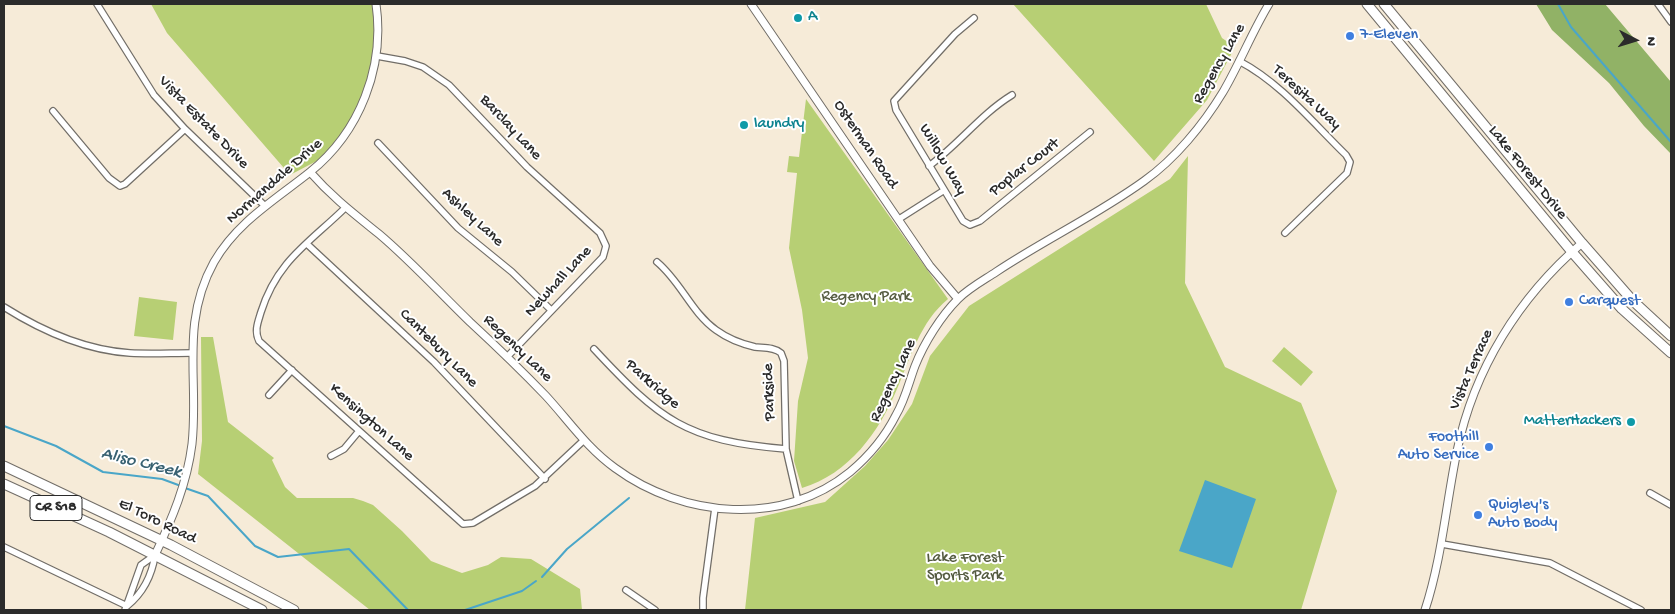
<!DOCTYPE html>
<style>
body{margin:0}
#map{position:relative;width:1675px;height:614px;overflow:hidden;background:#f6ebd8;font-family:"Gochi Hand",sans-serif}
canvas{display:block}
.frame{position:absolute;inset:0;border:5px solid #2b2b2b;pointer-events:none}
.north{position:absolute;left:1610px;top:15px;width:50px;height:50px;-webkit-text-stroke:4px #fff;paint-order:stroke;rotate:95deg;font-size:14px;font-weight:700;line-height:20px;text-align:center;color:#2b2b2b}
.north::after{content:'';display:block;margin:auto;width:18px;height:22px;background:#2b2b2b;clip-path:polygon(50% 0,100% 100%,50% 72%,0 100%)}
</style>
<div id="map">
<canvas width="1675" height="614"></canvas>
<div class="frame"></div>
<div class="north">N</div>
</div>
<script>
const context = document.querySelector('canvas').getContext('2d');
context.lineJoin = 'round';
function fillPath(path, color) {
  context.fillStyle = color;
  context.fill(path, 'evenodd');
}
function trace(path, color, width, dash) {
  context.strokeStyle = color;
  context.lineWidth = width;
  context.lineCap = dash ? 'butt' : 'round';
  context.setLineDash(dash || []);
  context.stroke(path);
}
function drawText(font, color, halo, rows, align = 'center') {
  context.font = font + ' "Gochi Hand",sans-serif';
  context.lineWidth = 4;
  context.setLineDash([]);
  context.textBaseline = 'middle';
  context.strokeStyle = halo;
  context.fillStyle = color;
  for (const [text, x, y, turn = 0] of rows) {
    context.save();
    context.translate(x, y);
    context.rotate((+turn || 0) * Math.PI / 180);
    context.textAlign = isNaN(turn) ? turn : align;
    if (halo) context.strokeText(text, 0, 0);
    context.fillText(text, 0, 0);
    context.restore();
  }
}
const green = new Path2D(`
 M151 4H373L378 43 362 104 330 154 290 175 167 33Z
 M1013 4H1206L1222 38 1235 47 1207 100 1154 161Z
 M806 99 948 299C920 322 911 357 897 389 879 432 849 474 802 488L794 461 798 401 808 358 802 310 789 248 797 173 787 172 789 156 799 157Z
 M1188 156 1185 283 1225 367 1301 403 1337 491 1301 610H745L755 518 825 502 865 466 888 440 912 404 930 356 969 306 1170 179Z
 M139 297 177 302 173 340 134 336Z
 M201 337H213L228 422 274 458 272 460 285 487 297 498H353L363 501 373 505 402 531 431 561 462 573 488 565 501 557 531 559 580 589 582 610H370L198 474 202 441Z
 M1284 347 1313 372 1301 386 1272 361Z`);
const forest = new Path2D(`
 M1536 4H1605L1671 82V154L1644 126 1609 83 1552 30Z`);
const water = new Path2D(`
 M1205 480 1256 499 1232 568 1179 551Z`);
const stream = new Path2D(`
 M1558 4 1571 27 1671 142
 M4 426 56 446 103 472 162 479 181 486
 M185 488 208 496 255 546 278 557 349 549 408 610
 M542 577 567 549 629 498
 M465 610 522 591 536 581`);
const minor = new Path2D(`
 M97 4 154 95 185 129 265 206
 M1658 4 1671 22
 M974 18 955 34 894 101 896 110 963 221 970 225 980 221 1090 132
 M377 56 405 61 423 67 449 85 527 167 600 233 606 246 603 257 507 357
 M1239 61C1281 83 1312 122 1346 155L1350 162 1347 173 1285 233
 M53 111 109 178 120 186 125 184 185 129
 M378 143 458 228 512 272 551 310
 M929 166C959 144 981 114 1012 95
 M345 208C309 243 277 261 261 312 258 322 254 331 259 341L463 524 473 523 535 486 583 441
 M899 219 943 191
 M307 244 434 362 545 479
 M657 262C681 282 691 312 716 330 727 338 742 344 755 347 764 348 774 347 781 353L784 361 786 449 798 501
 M4 307C42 331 84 350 130 353 150 354 171 353 192 353
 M594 349C660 420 686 441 786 449
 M269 395 292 370
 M331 456 344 449 359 431
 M1650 493 1671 505
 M1442 544 1550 563 1641 610
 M4 547 127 606
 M626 590 655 610
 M127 606C143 593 152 575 155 555
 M125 610 141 565 155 555
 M703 610V598L715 508`);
const tertiary = new Path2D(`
 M751 4 930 266 958 299
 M310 172C332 197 353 213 379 234 411 261 440 293 470 322 496 346 522 371 546 396 569 421 587 448 615 468 683 518 783 527 850 472 869 456 885 437 896 415 905 400 909 382 915 366 924 343 941 316 958 299 969 288 984 280 996 272 1044 240 1097 215 1144 181 1175 159 1203 125 1223 92 1240 63 1252 32 1269 4
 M155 555C172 519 187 484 192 444 199 380 180 323 214 262 237 222 275 200 310 172 360 132 385 67 376 4
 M1425 610C1442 558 1446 504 1457 451 1474 369 1519 297 1582 243`);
const primary = new Path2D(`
 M1367 4 1572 252 1622 309 1671 353
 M1384 4 1582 243 1632 300 1671 336
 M4 466 171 545 294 610
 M4 484 109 532 262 610`);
const markers = [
 [798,18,5,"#0f9aa8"],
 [1350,36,5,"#3f7fe0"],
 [744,125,5,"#0f9aa8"],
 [1569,302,5,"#3f7fe0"],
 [1631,422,5,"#0f9aa8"],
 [1489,447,5,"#3f7fe0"],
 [1478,515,5,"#3f7fe0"]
];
const shields = [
 [56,508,52]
];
const shieldNames = [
 ["CR S18",56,508]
];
const cultureNames = [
 ["A",808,18],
 ["laundry",754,125],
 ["MatterHackers",1621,422,"right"]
];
const shopNames = [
 ["7-Eleven",1360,36],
 ["Carquest",1579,302],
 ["Foothill",1479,438,"right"],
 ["Auto Service",1479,456,"right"],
 ["Quigley's",1488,506],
 ["Auto Body",1488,524]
];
const streetNames = [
 ["Regency Lane",1220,64,-60],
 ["Teresita Way",1306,98,43],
 ["Vista Estate Drive",203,123,46],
 ["Barclay Lane",510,128,47],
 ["Osterman Road",865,145,56],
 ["Willow Way",942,160,60],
 ["Poplar Court",1025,168,-38],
 ["Lake Forest Drive",1527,173,51],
 ["Normandale Drive",275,182,-41],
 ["Ashley Lane",472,218,43],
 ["Newhall Lane",559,282,-47],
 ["Cantebury Lane",438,349,45],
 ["Regency Lane",517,349,44],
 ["Vista Terrace",1472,370,-66],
 ["Regency Lane",894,381,-65],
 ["Parkridge",652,385,41],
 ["Parkside",770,392,-92],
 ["Kensington Lane",371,423,42],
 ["El Toro Road",157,522,26]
];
const parkNames = [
 ["Regency Park",866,298],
 ["Lake Forest",965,559],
 ["Sports Park",965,577]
];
const waterNames = [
 ["Aliso Creek",141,464,14]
];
fillPath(green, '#b7cf74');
fillPath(forest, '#91b266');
fillPath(water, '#4aa6c8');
trace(stream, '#4aa6c8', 2);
trace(minor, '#726e68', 8);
trace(tertiary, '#726e68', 9);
trace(primary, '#726e68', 11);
trace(minor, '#fff', 5.5);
trace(tertiary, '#fff', 7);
trace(primary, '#fff', 9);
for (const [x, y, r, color] of markers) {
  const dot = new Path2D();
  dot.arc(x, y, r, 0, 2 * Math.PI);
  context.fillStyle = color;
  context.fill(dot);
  trace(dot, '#fff', 2);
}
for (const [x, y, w] of shields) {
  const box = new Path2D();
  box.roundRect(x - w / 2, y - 12.5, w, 25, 4);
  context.fillStyle = '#fff';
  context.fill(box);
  trace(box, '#2b2b2b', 1);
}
drawText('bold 15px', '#2b2b2b', null, shieldNames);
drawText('16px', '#0d838f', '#fff', cultureNames, 'left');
drawText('16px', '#366cbe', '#fff', shopNames, 'left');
drawText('16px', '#2b2b2b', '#fff', streetNames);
drawText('16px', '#555c41', '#fff', parkNames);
drawText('italic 18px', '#396272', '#fff', waterNames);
</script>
